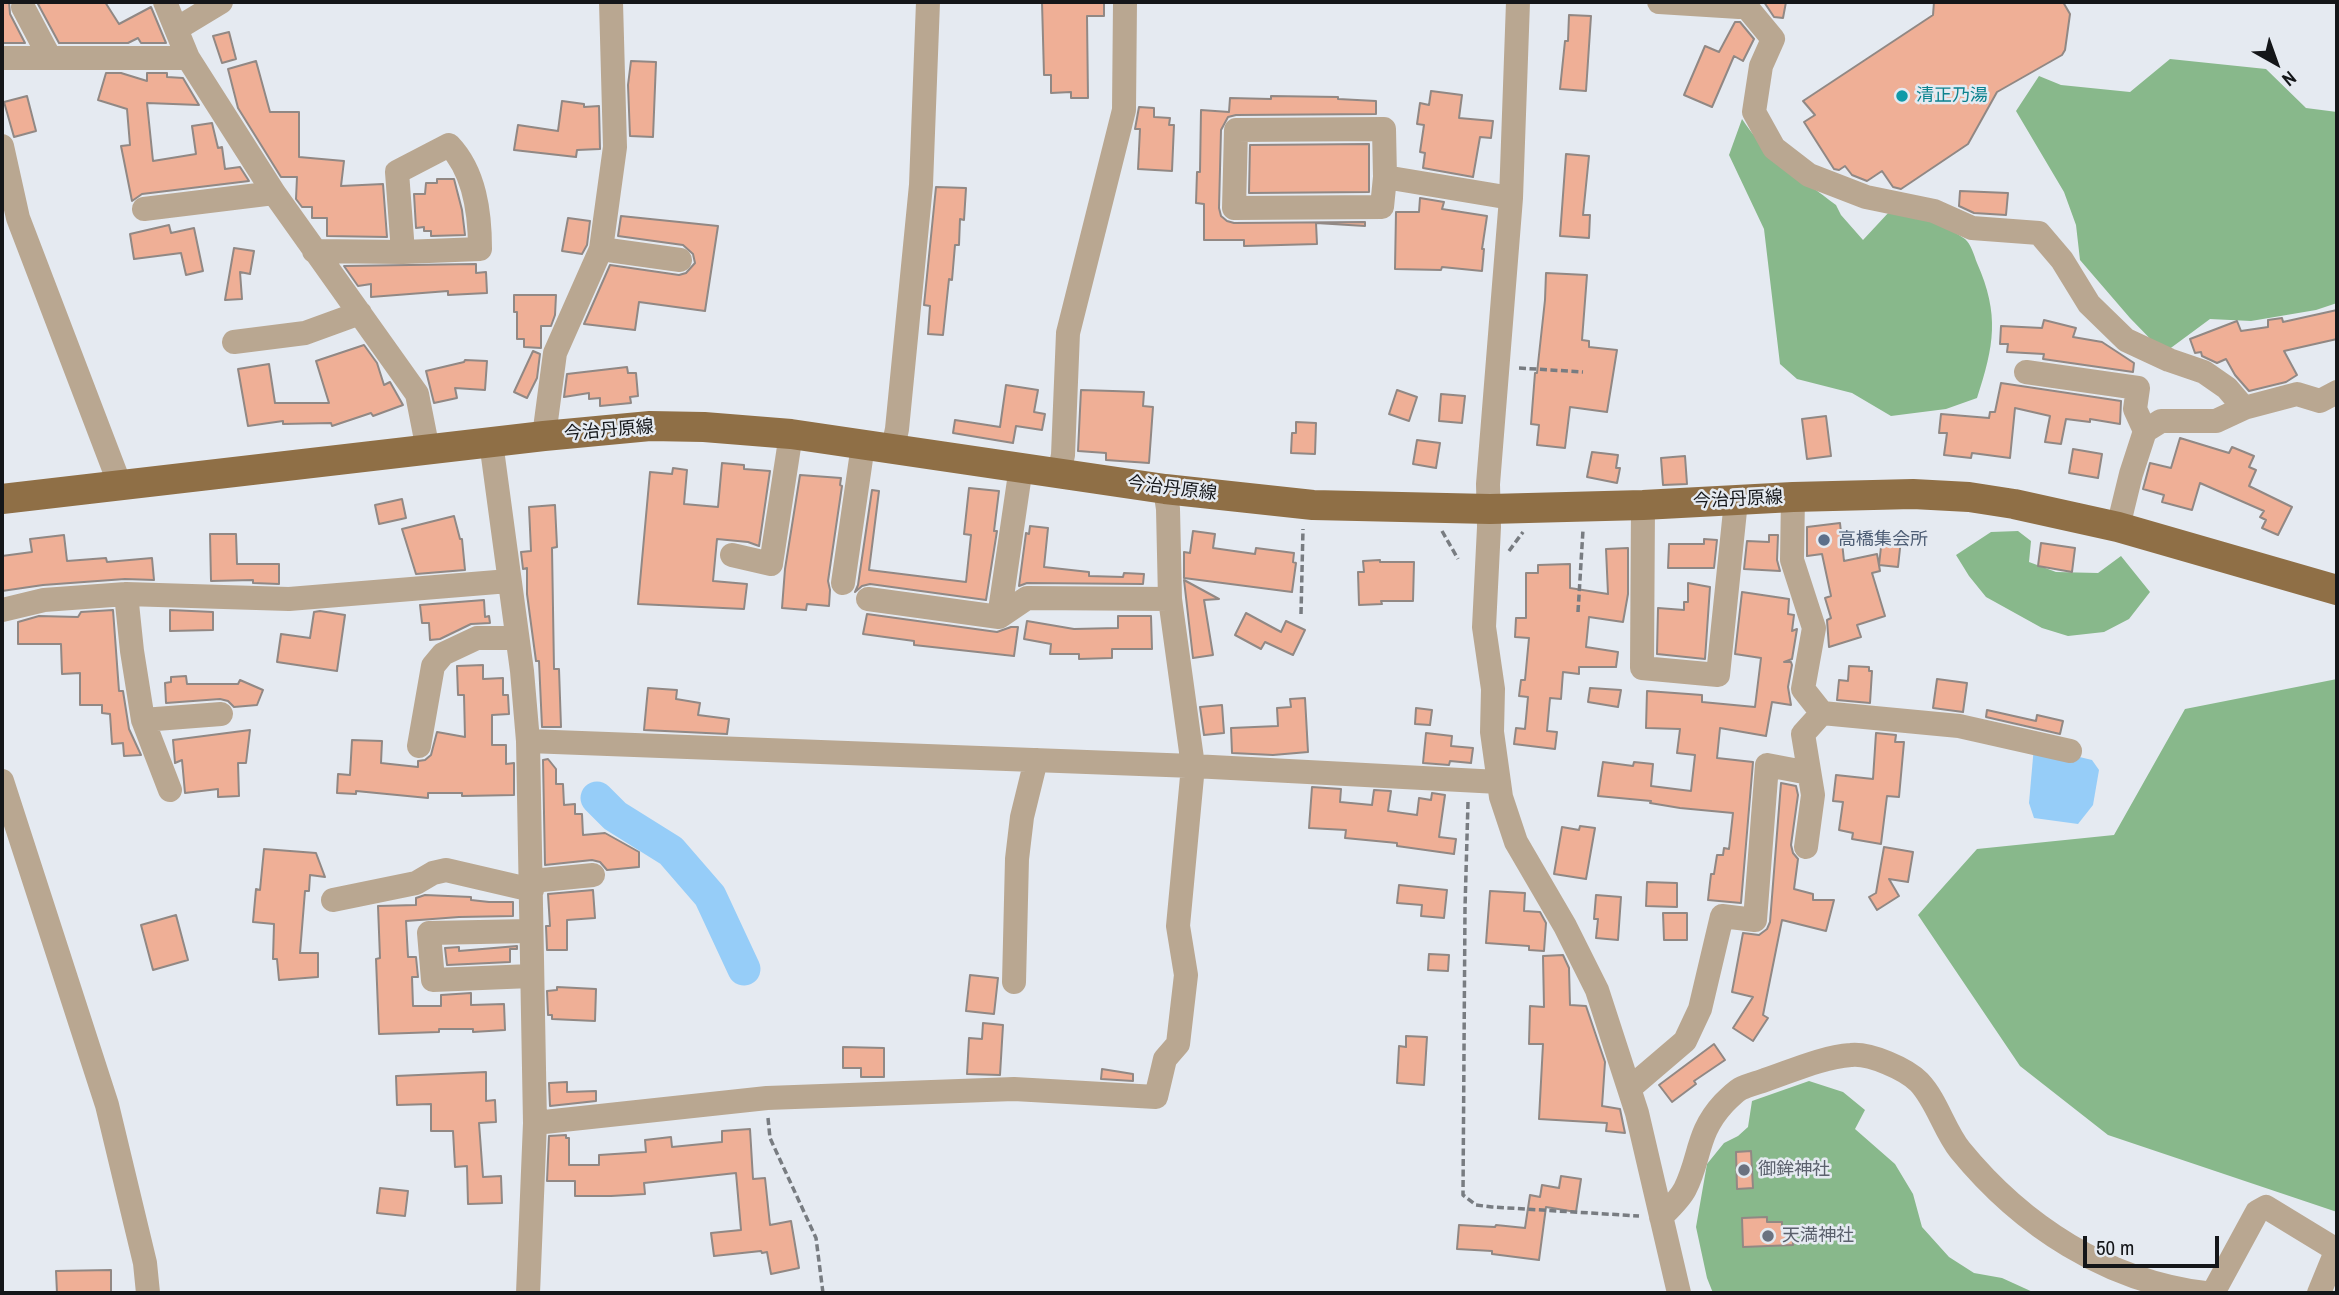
<!DOCTYPE html>
<meta charset="utf-8">
<style>
body{margin:0}
#map{position:relative;width:2339px;height:1295px;overflow:hidden;background:#e5eaf1;font-family:"Archivo Narrow",sans-serif}
canvas{display:block}
.frame{position:absolute;inset:0;border:4px solid #141619;pointer-events:none}
.north{position:absolute;left:2241px;top:28px;width:70px;height:70px;-webkit-text-stroke:5px #e5eaf1;paint-order:stroke;rotate:140deg;font-size:19px;font-weight:700;line-height:28px;text-align:center;color:#141619}
.north::after{content:'';display:block;margin:auto;width:24px;height:32px;background:#141619;clip-path:polygon(50% 0,100% 100%,50% 72%,0 100%)}
.scale{position:absolute;left:2083px;top:1236px;width:136px;height:32px;box-sizing:border-box;border:4px solid #141619;border-top:0;padding-left:9px;font-size:21px;line-height:24px;white-space:nowrap;color:#141619;-webkit-text-stroke:5px #e5eaf1;paint-order:stroke}
</style>
<div id="map">
<canvas width="2339" height="1295"></canvas>
<div class="frame"></div>
<div class="north">N</div>
<div class="scale">50 m</div>
</div>
<script>
const context = document.querySelector('canvas').getContext('2d');
context.lineJoin = 'round';
function fillPath(path, color) {
  context.fillStyle = color;
  context.fill(path, 'evenodd');
}
function trace(path, color, width, dash) {
  context.strokeStyle = color;
  context.lineWidth = width;
  context.lineCap = dash ? 'butt' : 'round';
  context.setLineDash(dash || []);
  context.stroke(path);
}
function drawText(font, color, halo, rows, align = 'center') {
  context.font = font + ' "Archivo Narrow","Noto Sans JP",sans-serif';
  context.lineWidth = 5;
  context.setLineDash([]);
  context.textBaseline = 'middle';
  context.strokeStyle = halo;
  context.fillStyle = color;
  for (const [text, x, y, turn = 0] of rows) {
    context.save();
    context.translate(x, y);
    context.rotate((+turn || 0) * Math.PI / 180);
    context.textAlign = isNaN(turn) ? turn : align;
    if (halo) context.strokeText(text, 0, 0);
    context.fillText(text, 0, 0);
    context.restore();
  }
}
const forest = new Path2D(`
 M2170 59 2266 69 2306 108 2337 112V303L2316 310 2251 321 2210 319 2164 353 2130 318 2080 260 2076 225 2064 192 2016 111 2039 76 2061 85 2130 92Z
 M1742 119C1765 155 1802 179 1836 205L1841 215 1863 240 1890 211C1917 217 1942 222 1965 239 1971 244 1974 255 1977 263 2000 315 1994 346 1977 398L1946 409 1891 416 1852 393 1797 379 1780 364 1764 229 1729 155Z
 M2018 531 2031 541 2029 562 2056 572 2098 573 2121 556 2150 592 2129 619 2104 632 2068 636 2042 628 1986 597 1969 576 1956 555 1991 532Z
 M2337 679V1212L2108 1135 2020 1066 1918 915 1977 849 2114 835 2185 709Z
 M1809 1081 1843 1092 1865 1110 1855 1129 1895 1164 1913 1194 1922 1227 1949 1257 1974 1273 2002 1278 2035 1293H1713L1707 1278 1696 1227 1707 1164 1724 1143 1738 1136 1748 1127 1752 1101Z`);
const water = new Path2D(`
 M2034 746 2092 760 2099 770 2093 805 2078 824 2034 818 2029 803Z`);
const river = new Path2D(`
 M597 798 615 816 671 851 710 896 744 969`);
const building = new Path2D(`
 M2 2H9L10 14 25 43H2Z
 M42 2H105L119 24 151 7 166 43H141L138 38 128 43H59L38 4Z
 M1042 2H1104V16H1087L1088 98H1071V92L1051 93V75H1044Z
 M1764 2H1786L1783 18 1774 17Z
 M1934 2H2063L2070 14 2065 50 2062 55 1997 92 1968 144 1901 189 1893 187 1882 171 1867 181 1852 175 1845 166 1839 170 1834 169 1804 122 1815 115 1803 101 1933 15Z
 M1569 15 1591 16 1586 91 1560 89 1565 41H1568Z
 M1735 22H1740L1754 39 1743 61 1734 56 1712 107 1684 95 1705 46 1719 52Z
 M229 32 236 59 222 63 213 36Z
 M256 61 270 112H299V157L344 161 341 186 383 184 387 237 327 236V218H312V207H302L296 199 297 177H281L238 108 228 69Z
 M631 61 656 62 653 137 630 136 628 85Z
 M106 73H121L147 81V73H167V77L183 78 199 105 147 103 153 161 196 154 192 126 212 123 218 148 222 147 225 169 240 167 249 181 142 194 132 201 121 146 130 145 127 109 98 100Z
 M1431 91 1462 95 1459 118 1493 121 1491 138 1480 137 1473 177 1423 168 1425 153 1420 152 1424 125 1417 124 1420 103 1429 105Z
 M27 96 36 131 14 137 4 102Z
 M1271 96 1338 97V99L1376 101V114L1236 115 1228 117 1221 130 1219 208 1221 216 1227 221 1234 223 1365 222V226L1316 223 1317 244 1244 246V240H1204V204L1196 203 1197 172H1200L1201 110 1229 112 1230 98 1271 99Z
 M562 101 584 104V107L599 106 600 149 577 150 576 157 514 150 518 125 558 131Z
 M1139 107 1154 108V117L1170 118 1169 125H1174L1172 171 1138 169 1140 129H1135Z
 M1369 144V192L1249 193 1250 145Z
 M1566 154 1589 156 1583 215H1590L1589 238 1560 236Z
 M437 179H454L462 210 465 235 431 236V231H424V227L416 228 414 194H425L426 183H437Z
 M936 187 966 188 964 220 960 219 959 245H955L952 280 949 279 943 335 928 334 930 306 924 305Z
 M1960 191 2008 193 2006 215 1974 213 1959 206Z
 M1420 198 1444 202 1442 209 1487 216 1482 249H1484L1482 271 1442 267 1441 270 1395 269 1396 212H1419Z
 M621 216 718 226 705 311 639 302 635 330 584 324 610 265 679 275 686 273 695 263 693 254 683 245 618 236Z
 M568 218 590 221 587 245 582 254 562 251Z
 M169 225 171 233 194 228 203 271 186 275 181 253 134 259 130 234Z
 M234 248 254 251 250 274 240 272 242 299 225 300Z
 M476 264V273L486 272 487 293 448 295V291L371 297V284L358 286 344 266Z
 M1546 273 1587 275 1582 340 1589 341V347L1617 350 1607 412 1570 407 1565 448 1537 445 1539 425 1531 424 1535 373H1537L1545 300Z
 M514 295H556L555 315 551 326H541V348L524 347V339H517V312H514Z
 M2337 310V339L2284 351 2297 375 2286 382 2249 391 2235 375 2226 359 2217 363 2202 356 2201 352 2195 353 2190 339 2237 321 2241 331 2268 327V320L2282 318 2283 322Z
 M2044 320 2076 328 2073 337 2102 342 2134 363 2133 372 2043 359 2044 354 2007 352 2008 344H2000L2001 326 2042 328Z
 M364 345 377 363 384 385 390 382 403 405 373 416 371 413 332 426 331 423 283 424V421L248 426 238 369 269 364 275 403H329L316 361Z
 M533 351 540 354 537 378 527 398 514 392Z
 M465 360 487 361 485 390 455 388 457 398 434 403 426 371 464 362Z
 M627 367 628 373H636L638 396 630 397 631 403 600 406V398L589 399V393L564 397 567 374Z
 M2001 383 2121 401 2120 424 2090 419V422L2066 419 2061 444 2045 442 2050 416 2015 408 2010 458 1972 453 1971 458 1944 455 1947 433H1939L1941 414 1989 418 1990 412H1995Z
 M1006 385 1038 390 1034 412 1045 414 1042 430 1016 426 1013 443 953 433 955 420 1000 427Z
 M1081 390 1144 392 1143 406 1153 407 1149 463 1106 460V453L1078 451Z
 M1397 390 1417 397 1409 421 1389 414Z
 M1441 394 1465 396 1462 423 1439 421Z
 M1826 416 1831 456 1807 459 1802 419Z
 M1296 422 1316 423 1315 454 1291 453 1292 433H1296Z
 M2180 438 2229 453 2232 447 2254 456 2249 467 2256 470 2249 486 2292 507 2278 535 2262 528 2266 520 2260 517 2264 511 2200 483 2192 510 2162 502 2164 495 2143 489 2150 463 2171 468Z
 M1417 440 1440 443 1436 468 1413 464Z
 M2073 449 2102 454 2098 478 2069 473Z
 M1592 452 1618 455 1616 468H1620L1617 483 1587 477Z
 M1685 456 1687 484 1663 485 1661 458Z
 M722 463 744 465V469L770 471 759 546 748 542 717 539 713 581 747 584 744 609 638 604 650 472 672 474 673 468 687 470 684 504 718 507Z
 M800 475 841 478 840 485 842 486 828 581 830 590 829 606 807 604 806 610 782 608 785 569Z
 M969 488 999 491 994 531H997L986 600 870 584 862 586 855 592 858 585 872 490 879 491 869 570 966 582 971 535 964 534Z
 M402 499 406 518 379 524 375 505Z
 M555 505 557 547 552 548 554 669H559L561 727H542L539 661H536L527 594V568L523 569 521 552 531 551 529 507Z
 M454 516 460 539H462L465 570 416 574 402 529Z
 M1840 523 1844 561 1877 554 1880 571 1872 573 1885 616 1857 625 1861 637 1829 647 1827 620 1831 618 1825 598 1831 596 1822 554 1807 556V527Z
 M1030 526 1048 528 1044 567 1089 572V576L1123 577 1124 573 1144 574 1143 584 1027 583 1019 586 1026 533 1029 534Z
 M1193 531 1215 534 1213 548 1255 554 1256 548 1294 553 1293 562 1296 563 1292 592 1184 578V552L1190 553Z
 M210 534H236L237 564H279V584L253 583V580L211 581Z
 M64 535 67 561 106 558 107 562 152 558 154 580 125 579 43 585 2 591V556L32 552 30 539Z
 M1769 535H1778L1777 560 1780 571 1744 569 1747 541 1769 542Z
 M1882 538 1901 539 1898 567 1879 565Z
 M1704 539 1717 540 1714 568H1668L1669 544H1704Z
 M2041 543 2075 548 2072 572 2038 566Z
 M1628 548V594L1623 622 1589 617 1586 647 1618 652 1616 667H1579V674L1563 672 1561 699 1550 698 1547 731 1557 732 1555 749 1514 744 1516 728 1525 729 1528 697 1519 696 1521 680H1525L1529 638 1515 637 1516 618H1526V573H1538V565L1570 564V588L1608 594 1606 549Z
 M1380 560V562H1414L1413 601H1381L1382 604 1359 605 1358 572H1364L1363 561Z
 M1184 580 1219 599 1204 600 1213 655 1193 658Z
 M1688 583 1710 587 1705 659 1657 654 1658 608 1684 610V602H1688Z
 M1742 592 1789 599 1788 614 1794 615 1792 631 1797 629 1792 659 1784 662H1791L1792 665 1788 687 1791 705 1772 702 1766 736 1720 728 1717 758 1753 762 1741 903 1708 900 1711 874H1714L1717 855H1723L1724 848 1729 849 1733 813 1680 808 1650 803 1651 801 1598 796 1603 762 1633 766 1634 762 1653 764 1651 786 1691 791 1695 755 1677 753 1680 729 1646 728 1647 691 1702 695V702L1755 707 1761 658 1735 654Z
 M484 600 485 617 489 616 490 623 471 624 440 639 430 640 429 623H422L420 605Z
 M113 610 119 691H123L129 729 141 755 124 756 123 743 112 744 110 714 102 713V705H80V673L62 674 61 644H18V622L39 616 78 617 81 612Z
 M170 610 213 612V630L170 631Z
 M320 611 345 615 337 671 277 662 281 634 310 638 314 612Z
 M1246 613 1281 632 1286 621 1305 630 1293 655 1265 642 1261 649 1235 635Z
 M867 614 997 632 1011 627H1018L1014 656 914 645V641L863 634Z
 M1118 616H1151L1152 649H1112V658L1079 659V654H1050L1051 644 1024 639 1027 621 1074 629 1118 628Z
 M483 665V679L503 678V695H508L509 714 492 715V745H506V764L514 763V795L462 796V793H428V798L356 791V794L337 793 338 774 350 775 352 740 382 741 381 763 418 767V761L425 760 431 755 437 732 465 737 464 695H458L457 666Z
 M1849 666 1869 667V671H1872L1870 703 1837 700 1839 680 1848 681Z
 M186 676 187 684H238L240 680 263 690 257 705 234 707 228 701 220 699 166 703 165 683 171 682V677Z
 M1937 679 1967 683 1963 712 1933 708Z
 M648 688 677 690 676 699 700 703 698 715 729 719 727 734 644 730Z
 M1590 688 1621 690 1618 707 1588 702Z
 M1305 698 1308 752 1273 755 1232 753 1231 728 1278 726 1277 708 1291 707 1290 699Z
 M1222 705 1224 733 1204 735 1200 707Z
 M1416 708 1432 710 1430 725 1415 724Z
 M1987 710 2036 721 2037 715 2063 721 2060 734 1986 717Z
 M250 730 246 763H238L239 796 218 797V789L185 793 182 760 175 763 173 740Z
 M1426 733 1452 736 1451 746 1473 748 1471 763 1450 761 1449 765 1423 763Z
 M1876 733 1896 735 1895 742H1904L1899 797 1887 796 1881 844 1852 839 1853 833 1839 830 1843 802 1833 801 1836 775 1873 779Z
 M548 759 556 769V784H563L564 805 575 804V814H582L583 835 605 833 639 852V867L607 870 600 862 592 860 545 865 543 760Z
 M1781 783 1796 786 1798 795 1791 845 1793 853 1798 859 1794 889 1813 894V900H1834L1826 931 1782 920 1763 1015 1768 1018 1753 1041 1733 1028 1753 997 1732 992 1743 933 1759 935 1767 929 1770 922Z
 M1312 787 1341 789 1340 802 1372 805 1374 790 1391 791 1388 811 1417 815 1419 798 1431 800 1432 793 1445 795 1439 837 1456 839 1454 854 1397 846V843L1345 838 1346 830 1309 828Z
 M1580 826 1595 828 1586 879 1554 874 1562 827 1579 830Z
 M1884 847 1913 852 1908 882 1889 879 1899 896 1877 910 1869 897 1876 893Z
 M264 849 316 853 325 877 310 875 309 891H305L300 953H318V977L279 980 277 959H273L274 924 253 922 256 889 260 890Z
 M1647 882 1677 883V907L1646 906Z
 M1399 885 1447 890 1444 918 1421 916 1422 905 1397 903Z
 M593 890 595 918 567 920V950H547L546 926H550L548 894Z
 M1490 891 1525 893 1524 911 1540 912 1546 923 1544 951 1529 950V946L1486 943Z
 M425 895 471 897V900L489 902H513V916L459 917 406 921 408 957H416L418 977H412L413 1006H441V995L471 993V1005L504 1004 505 1030 473 1032V1029H439V1032L379 1034 376 959 380 958 378 906 416 905V898Z
 M1596 895 1621 897 1618 940 1596 938 1598 919H1594Z
 M1663 913H1687V940H1664Z
 M176 915 188 960 153 970 141 925Z
 M517 946V949H510V962L447 965 445 948 459 947V951Z
 M1429 954 1449 955 1448 971 1428 970Z
 M1563 955 1569 968 1570 1005 1586 1006 1605 1062 1602 1106 1620 1109 1625 1133 1606 1131 1607 1123 1539 1119 1543 1044H1529L1530 1006 1544 1007 1543 956Z
 M970 975 998 978 994 1014 966 1011Z
 M557 987 596 989 595 1021 552 1019V1015H548L547 991 557 990Z
 M983 1023 1003 1025 1000 1075 967 1074 969 1038 982 1039Z
 M1406 1036 1427 1037 1424 1085 1397 1083 1399 1046 1406 1047Z
 M1714 1044 1725 1060 1694 1081 1696 1084 1672 1102 1659 1085Z
 M843 1047 884 1048V1077H861V1068H843Z
 M1102 1069 1133 1074V1081L1101 1079Z
 M486 1072V1101L495 1100 496 1122 479 1123 483 1177 501 1176 502 1203 468 1204 467 1166 455 1167 453 1131H431V1104L397 1105 396 1076Z
 M567 1082V1092L596 1091V1101L550 1106 549 1083Z
 M750 1129 753 1179 765 1178 770 1225 791 1221 799 1268 771 1274 767 1252 762 1253 761 1251 714 1256 711 1233 741 1230 736 1173 644 1183 645 1194 611 1196H575V1181H547L549 1136 566 1135V1138H569V1165H599V1155L646 1152 645 1140 671 1137 672 1147 722 1142V1131Z
 M1751 1151 1753 1188 1737 1189 1736 1152Z
 M1561 1176 1581 1179 1576 1212 1546 1207 1539 1260 1492 1254V1251L1457 1249 1459 1225 1495 1227 1496 1225 1525 1228 1530 1195 1540 1197 1542 1185 1559 1188Z
 M380 1188 408 1191 405 1216 377 1213Z
 M1767 1217V1222H1782V1227H1792L1793 1245 1743 1247 1742 1218Z
 M111 1270V1293H57L56 1271Z`);
const path = new Path2D(`
 M1519 368 1583 372
 M1442 531 1458 559
 M1509 551 1523 532
 M1578 612 1583 530
 M1301 614 1303 529
 M1468 802 1465 908 1463 1195 1476 1205 1492 1207 1639 1216
 M768 1118 770 1138 816 1238 823 1293`);
const minor = new Path2D(`
 M165 2 188 58 274 193 417 394 428 450
 M1518 2 1511 198 1488 484 1489 527 1484 627 1493 689 1492 732 1501 797 1516 842 1565 926 1597 990 1637 1113 1679 1293
 M1659 2 1739 7 1745 5
 M1746 2 1745 5 1773 39 1761 66 1754 112 1774 148 1809 175 1866 197 1934 211 1972 228 2039 233 2062 260 2089 304 2126 340 2169 360 2204 372 2227 388 2244 408
 M23 7 50 58
 M178 28 221 2
 M2 58H188
 M2 146 18 218 120 485
 M1385 177 1384 129 1236 130 1234 208 1382 207 1385 177 1511 198
 M144 209 274 193
 M601 249 680 260
 M314 251 403 252 480 249C480 213 475 172 449 145L397 172 403 252
 M234 342 305 333 360 313
 M2026 372 2138 388 2135 409 2145 431
 M544 436 555 353 601 249 615 147 611 2
 M491 442 522 671 528 741 535 1123 528 1293
 M893 448 897 429 921 185 928 2
 M1059 473 1063 455 1068 333 1124 110 1125 2
 M1793 497 1792 560 1814 628 1803 689 1822 713 1803 734 1813 795 1806 847
 M1643 505 1642 668 1718 675 1736 501
 M2118 527 2131 474 2145 431 2161 421H2216L2244 408 2297 394 2320 401 2337 392
 M732 555 771 564 791 434
 M843 583 863 445
 M126 594 132 651 143 720 170 790
 M868 599 999 617 1027 598 1170 599
 M2 610 44 600 126 594 289 599 509 581
 M999 617 1021 467
 M1822 713 1959 726 2070 751
 M143 720 221 714
 M528 741 1193 766 1499 782
 M419 746 433 666 443 654 477 638H517
 M2 781 107 1105 145 1263 148 1293
 M532 881 593 875
 M333 900 416 883 433 873 446 870 532 890
 M530 931 429 933 433 980 531 976
 M1014 982 1017 859 1022 817 1036 760
 M1630 1088 1685 1041 1700 1009 1722 916 1755 920 1767 765 1809 773
 M535 1123 767 1098 1014 1089 1156 1097 1165 1059 1178 1044 1186 975 1178 926 1193 766 1170 599 1168 509 1165 489
 M1661 1217C1669 1209 1680 1199 1685 1189 1701 1157 1696 1133 1724 1103 1728 1099 1735 1092 1740 1089 1747 1085 1757 1083 1765 1080 1792 1071 1822 1057 1851 1055 1870 1053 1906 1069 1919 1082 1937 1101 1944 1130 1960 1150 2022 1226 2107 1281 2205 1293
 M2213 1293 2257 1212 2266 1207 2330 1246 2335 1254 2319 1293`);
const major = new Path2D(`
 M2 499 544 436 650 426 704 427 791 434 1165 489 1313 505 1490 509 1643 505 1793 497 1913 494 1969 497 2014 504 2118 527 2337 590`);
const markers = [
 [1902,96,7,"#0f9aa8"],
 [1824,540,7,"#5c6f8a"],
 [1744,1170,7,"#6b7280"],
 [1768,1236,7,"#6b7280"]
];
const cultureNames = [
 ["清正乃湯",1916,96]
];
const streetNames = [
 ["今治丹原線",609,431,-5],
 ["今治丹原線",1172,489,7],
 ["今治丹原線",1738,500,-3]
];
const serviceNames = [
 ["高橋集会所",1838,540]
];
const worshipNames = [
 ["御鉾神社",1758,1170],
 ["天満神社",1782,1236]
];
fillPath(forest, '#88b88b');
fillPath(water, '#96cdf8');
trace(river, '#96cdf8', 33);
fillPath(building, '#efaf96');
trace(building, '#918884', 2);
trace(path, '#787c81', 3.5, [7, 3.5]);
trace(minor, '#b9a791', 24);
trace(major, '#8f6f46', 30);
for (const [x, y, r, color] of markers) {
  const dot = new Path2D();
  dot.arc(x, y, r, 0, 2 * Math.PI);
  context.fillStyle = color;
  context.fill(dot);
  trace(dot, '#e5eaf1', 2.5);
}
drawText('18px', '#0d838f', '#e5eaf1', cultureNames, 'left');
drawText('18px', '#141619', '#e5eaf1', streetNames);
drawText('18px', '#4e5e75', '#e5eaf1', serviceNames, 'left');
drawText('18px', '#5b616d', '#e5eaf1', worshipNames, 'left');
</script>
